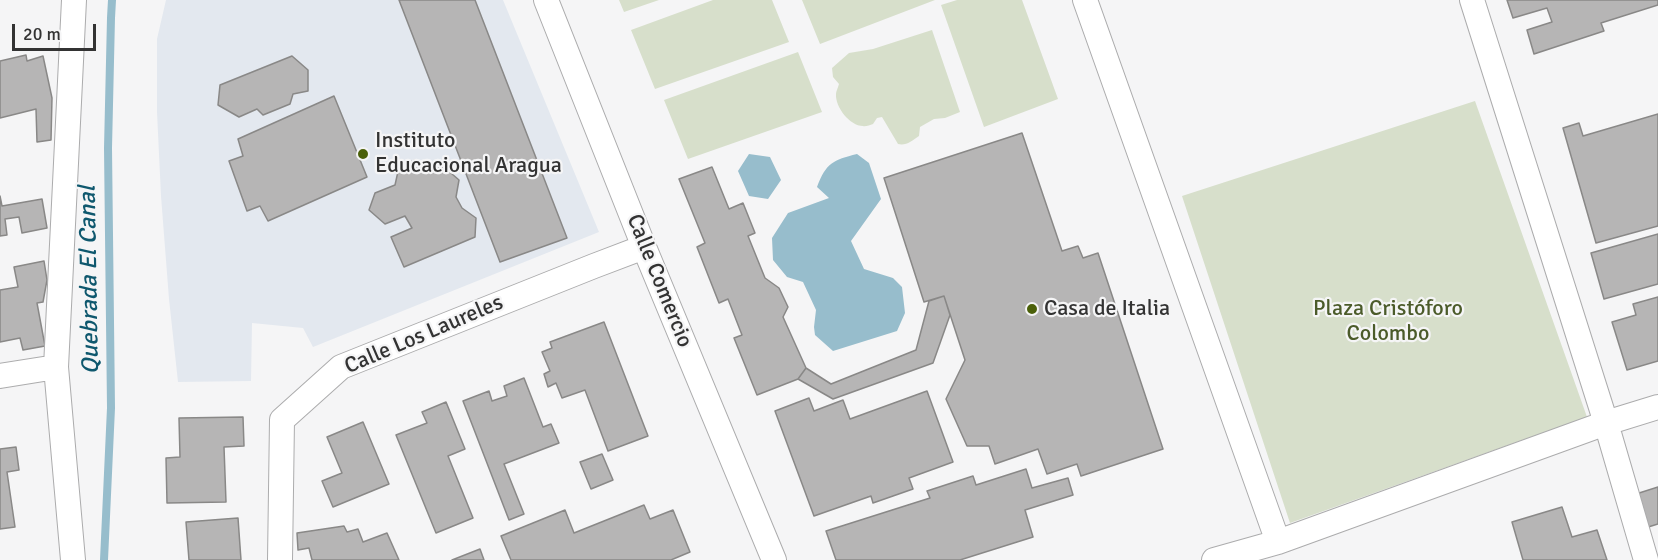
<!DOCTYPE html>
<meta charset="utf-8">
<style>
body{margin:0}
#map{position:relative;width:1658px;height:560px;overflow:hidden;background:#f5f5f6;font-family:Signika,sans-serif}
canvas{display:block}
.scale{position:absolute;left:12px;top:24px;width:84px;height:27px;box-sizing:border-box;border:3px solid #333;border-top:0;padding-left:8px;font-size:18px;line-height:21px;white-space:nowrap;color:#333;-webkit-text-stroke:4px #f5f5f6;paint-order:stroke}
</style>
<div id="map">
<canvas width="1658" height="560"></canvas>
<div class="scale">20 m</div>
</div>
<script>
const context = document.querySelector('canvas').getContext('2d');
context.lineJoin = 'round';
function fillPath(path, color) {
  context.fillStyle = color;
  context.fill(path, 'evenodd');
}
function trace(path, color, width, dash) {
  context.strokeStyle = color;
  context.lineWidth = width;
  context.lineCap = dash ? 'butt' : 'round';
  context.setLineDash(dash || []);
  context.stroke(path);
}
function drawText(font, color, halo, rows, align = 'center') {
  context.font = font + ' Signika,sans-serif';
  context.lineWidth = 4.5;
  context.setLineDash([]);
  context.textBaseline = 'middle';
  context.strokeStyle = halo;
  context.fillStyle = color;
  for (const [text, x, y, turn = 0] of rows) {
    context.save();
    context.translate(x, y);
    context.rotate((+turn || 0) * Math.PI / 180);
    context.textAlign = isNaN(turn) ? turn : align;
    if (halo) context.strokeText(text, 0, 0);
    context.fillText(text, 0, 0);
    context.restore();
  }
}
const built = new Path2D(`
 M166 0H503L599 232 313 347 303 328 252 323 251 381 178 382 169 299 161 196 157 112V39Z`);
const green = new Path2D(`
 M619 0H659L624 12Z
 M713 0H772L789 42 655 89 631 30Z
 M802 0H935L820 44Z
 M957 0H1022L1058 99 984 127 941 5Z
 M932 30 960 112 945 118 934 119 920 127 919 136C912 141 906 146 898 144L882 117 877 118 873 124C870 125 865 127 863 126 850 126 835 107 836 94 836 91 838 88 839 84L833 77 832 68 849 53 873 49Z
 M798 52 822 112 688 159 664 100Z
 M1475 101 1587 417 1290 523 1182 196Z`);
const water = new Path2D(`
 M749 154 770 157 781 180 768 199 749 196 738 171Z
 M857 154 869 163 881 199 851 241 864 269 893 278 902 287 905 313 897 331 833 351 815 335 814 327 816 310 803 282 787 277 773 260 772 238 788 213 829 198 817 187C826 163 833 160 857 154Z`);
const stream = new Path2D(`
 M104 560 111 408 108 148 111 18 112 0`);
const building = new Path2D(`
 M399 0H475L567 238 500 262Z
 M1507 0H1658V5L1601 23 1604 31 1534 54 1527 30 1552 22 1547 8 1513 18Z
 M26 55 27 61 43 56 52 98 51 140 37 142 36 109 0 118V61Z
 M292 56 308 70V91L293 94 290 104 263 115 257 109 239 117 218 105 220 85Z
 M334 96 367 177 268 221 260 206 247 211 229 161 243 156 238 139Z
 M1658 114V226L1596 243 1563 128 1579 123 1583 136Z
 M1022 133 1062 251 1078 246 1083 258 1098 253 1163 449 1081 476 1077 464 1047 474 1038 449 995 464 989 446H967L946 399 965 360 944 296 924 302 884 178Z
 M415 160 430 170 444 167 459 180 456 197 462 208 476 218 475 237 404 267 391 237 412 228 405 216 385 224 369 210 375 193 395 185 399 167Z
 M712 167 729 209 743 203 755 233 748 236 765 278 779 288 788 307 783 317 806 368 798 379 757 395 734 338 742 335 728 299 719 303 697 247 705 243 679 179Z
 M0 196 2 206 42 199 47 228 22 233 19 217 5 219 7 235 0 236Z
 M1658 234V284L1604 299 1591 253Z
 M44 261 47 280 43 302 37 303 45 346 23 350 20 338 0 342V290L18 287 14 267Z
 M944 296 950 315 933 363 833 399 798 379 806 368 831 384 916 350 929 301Z
 M1658 297V361L1627 370 1612 322 1636 315 1633 304Z
 M604 322 648 436 608 451 585 390 562 398 556 383 548 387 544 374 550 371 542 352 552 348 550 342Z
 M524 378 543 427 551 424 559 443 504 464 524 514 509 520 463 401 489 391 492 401 507 396 504 386Z
 M927 391 953 462 909 478 913 489 873 503 871 496 814 516 775 411 809 398 814 411 843 400 850 419Z
 M446 402 465 449 448 456 473 518 436 533 396 435 427 423 422 412Z
 M243 417 244 446 224 447 226 502 167 503 166 458 180 457 179 418Z
 M363 422 389 484 333 507 322 481 342 473 327 437Z
 M16 447 19 470 7 472 15 527 0 529V449Z
 M602 454 613 480 591 489 580 462Z
 M1026 469 1032 488 1068 478 1073 495 1025 510 1033 537 960 560H836L826 531 930 498 927 491 973 476 976 485Z
 M1658 487V524L1645 528 1636 494Z
 M644 505 650 519 673 510 690 552 671 560H511L501 536 565 510 574 533Z
 M1562 507 1572 537 1597 530 1607 560H1523L1512 522Z
 M238 518 241 560H189L186 522Z
 M344 526 347 532 358 529 363 542 387 533 399 560H312L309 548 298 550 297 533Z
 M480 549 484 560H452Z`);
const street = new Path2D(`
 M546 0 644 247 774 560
 M1085 0 1278 542
 M1472 0 1606 423 1646 560
 M0 376 56 367
 M73 560 56 367 74 0
 M280 560 282 420 341 367 594 266 644 247
 M1214 560 1278 542 1606 423 1658 407`);
const markers = [
 [363,154,6,"#4b6009"],
 [1032,309,6,"#4b6009"]
];
const poiNames = [
 ["Instituto",375,141],
 ["Educacional Aragua",375,166],
 ["Casa de Italia",1044,309]
];
const streetNames = [
 ["Calle Comercio",659,281,68],
 ["Calle Los Laureles",424,335,-23]
];
const parkNames = [
 ["Plaza Cristóforo",1388,309],
 ["Colombo",1388,334]
];
const waterNames = [
 ["Quebrada El Canal",90,280,-91]
];
fillPath(built, '#e3e8ef');
fillPath(green, '#d7dfcb');
fillPath(water, '#97bdcc');
trace(stream, '#97bdcc', 8);
fillPath(building, '#b6b5b5');
trace(building, '#898887', 1.5);
trace(street, '#acacad', 26);
trace(street, '#fff', 24);
for (const [x, y, r, color] of markers) {
  const dot = new Path2D();
  dot.arc(x, y, r, 0, 2 * Math.PI);
  context.fillStyle = color;
  context.fill(dot);
  trace(dot, '#f5f5f6', 2);
}
drawText('22px', '#333', '#f5f5f6', poiNames, 'left');
drawText('22px', '#333', '#f5f5f6', streetNames);
drawText('22px', '#4b5b2a', '#f5f5f6', parkNames);
drawText('italic 24px', '#0f586e', '#f5f5f6', waterNames);
</script>
